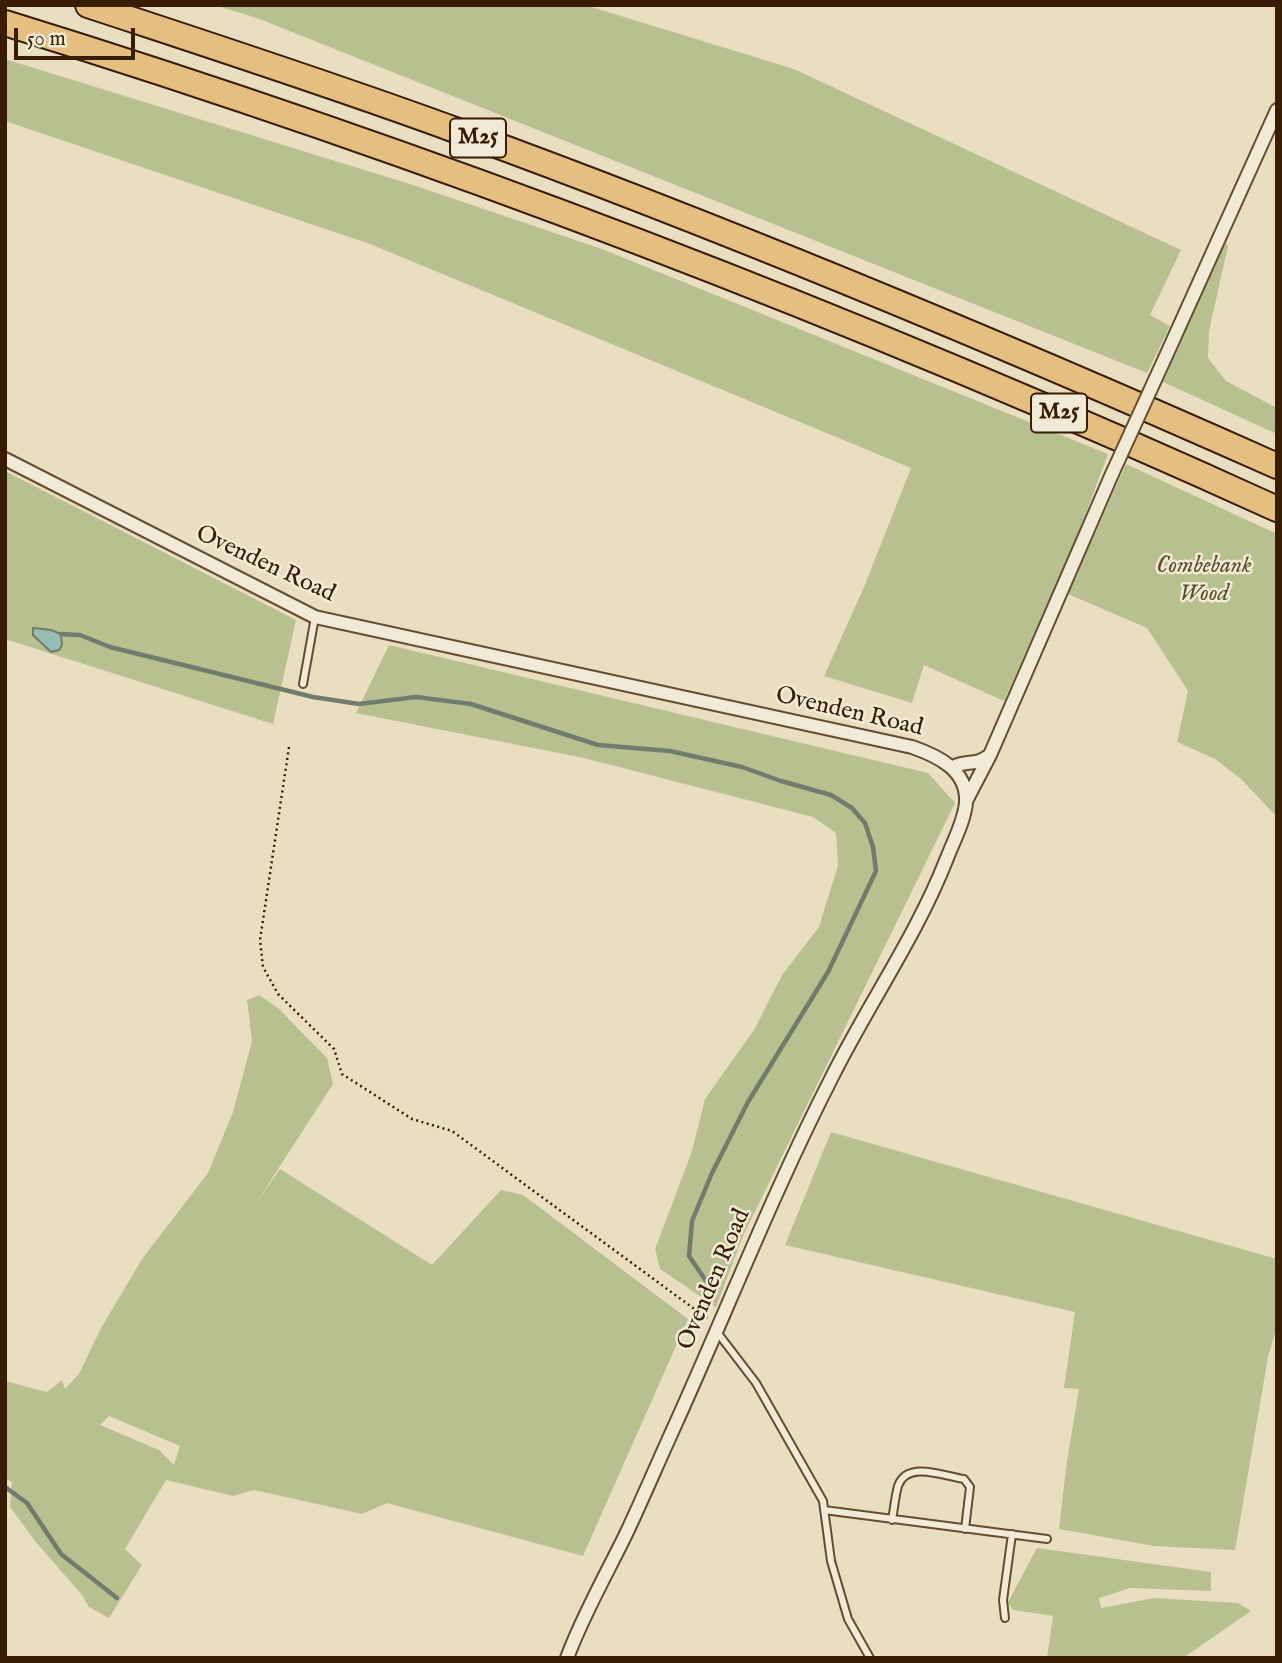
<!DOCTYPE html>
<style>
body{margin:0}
#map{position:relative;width:1282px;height:1663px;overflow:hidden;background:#e9dec0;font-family:"IM FELL English",serif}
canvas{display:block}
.frame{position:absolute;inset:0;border:7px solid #381d02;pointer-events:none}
.scale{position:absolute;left:14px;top:28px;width:121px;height:32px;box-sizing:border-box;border:4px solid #381d02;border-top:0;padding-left:9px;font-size:21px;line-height:24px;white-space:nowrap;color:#381d02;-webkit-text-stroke:5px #f1ead6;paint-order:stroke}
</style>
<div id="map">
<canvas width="1282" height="1663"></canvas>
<div class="frame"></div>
<div class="scale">50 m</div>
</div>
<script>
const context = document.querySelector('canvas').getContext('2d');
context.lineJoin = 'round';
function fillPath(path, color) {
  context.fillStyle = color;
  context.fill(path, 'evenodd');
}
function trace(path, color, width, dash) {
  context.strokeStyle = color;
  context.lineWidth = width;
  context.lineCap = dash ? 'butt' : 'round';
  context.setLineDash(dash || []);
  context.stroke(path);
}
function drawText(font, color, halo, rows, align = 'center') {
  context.font = font + ' "IM FELL English",serif';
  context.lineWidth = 5;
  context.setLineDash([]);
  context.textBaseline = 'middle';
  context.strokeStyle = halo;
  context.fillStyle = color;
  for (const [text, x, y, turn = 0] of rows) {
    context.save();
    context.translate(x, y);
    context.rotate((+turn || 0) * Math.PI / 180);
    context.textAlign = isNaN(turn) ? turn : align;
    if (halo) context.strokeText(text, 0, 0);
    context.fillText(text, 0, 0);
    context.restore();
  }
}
const green = new Path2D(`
 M214 5H585L794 69 1181 250 1150 315 1170 326 1147 373 257 18Z
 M5 59 413 185 602 249 1108 454 1077 537 1004 701 924 665 912 703 824 676 864 587 911 468 370 244 5 121Z
 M1225 242 1228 246 1209 331 1208 358 1226 381 1277 408V434L1163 382Z
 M1126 464 1277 534V817L1241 779 1215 759 1177 742 1188 691 1147 628 1068 594Z
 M5 471 296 620 273 724 5 639Z
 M389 645 928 773 955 803 743 1236 716 1307 660 1269 655 1249 691 1154 705 1099 754 1030 782 975 819 927 838 865 836 833 813 817 584 758 356 713Z
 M259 995 278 1008 327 1058 333 1084 256 1203 280 1169 432 1265 501 1190 523 1195 688 1319 583 1556 387 1503 362 1514 254 1490 233 1496 166 1480 125 1549 142 1565 109 1618 89 1607 82 1595 35 1541 10 1507 12 1482 5 1478V1381L47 1392 62 1380 65 1389 79 1374 100 1330 142 1259 208 1173 233 1112 252 1041 247 1000ZM109 1416 180 1446 174 1465 159 1450 100 1425Z
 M831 1132 1277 1259V1326L1268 1357 1235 1550 1154 1546 1059 1529 1067 1461 1079 1389 1064 1388 1075 1312 785 1245Z
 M1037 1548 1211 1572V1591L1130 1588 1099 1598 1101 1608 1154 1598 1238 1603 1251 1611 1183 1658H1047L1053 1616 1013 1610 1008 1602Z`);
const water = new Path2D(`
 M33 628 51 630 61 634 62 645 59 650 51 652 33 635Z`);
const stream = new Path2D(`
 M61 634 80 635 110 647 313 697 359 704 416 697 471 704 598 745 670 751 742 767 781 781 831 795 852 808 865 823 873 847 876 871 828 972 748 1102 712 1173 692 1221 689 1256 713 1291
 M5 1487 27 1503 61 1554 117 1598`);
const path = new Path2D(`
 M289 747 260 940 263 967 278 994 334 1049 342 1074 412 1119 452 1131 708 1319`);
const lane = new Path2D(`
 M303 684 315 617
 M717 1332 756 1383 823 1501 831 1561 848 1619 870 1658
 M824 1510 1047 1539
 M892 1520C894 1509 895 1497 898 1486 907 1460 944 1476 964 1479L970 1487 965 1529
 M1005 1618 1003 1600 1012 1534`);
const street = new Path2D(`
 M1165 358 1277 110
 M5 459 315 617 912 747C938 756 968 770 966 803 964 822 954 840 947 858 917 935 869 1003 832 1077 774 1190 728 1308 676 1423 659 1460 643 1498 626 1534 606 1575 583 1615 567 1658
 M953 767C967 759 975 767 990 755L1112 474
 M966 801 989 757`);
const highway = new Path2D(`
 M88 5C212 46 336 86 458 131 735 232 1007 346 1277 466
 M5 23C439 157 864 321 1277 509`);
const streetBridge = new Path2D(`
 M1112 474 1165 358`);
const shields = [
 [478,138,56],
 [1059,413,56]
];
const shieldNames = [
 ["M25",478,138],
 ["M25",1059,413]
];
const streetNames = [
 ["Ovenden Road",265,565,25],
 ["Ovenden Road",849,713,13],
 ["Ovenden Road",715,1280,-67]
];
const parkNames = [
 ["Combebank",1204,567],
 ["Wood",1204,595]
];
fillPath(green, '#b9c090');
fillPath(water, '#97bcb3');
trace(water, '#717c6c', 2);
trace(stream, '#717c6c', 4.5);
trace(lane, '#644d32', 10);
trace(street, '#644d32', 16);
trace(highway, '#381d02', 28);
trace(path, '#381d02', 2.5, [2, 3.5]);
trace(lane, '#f1ead6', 6);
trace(street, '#f1ead6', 12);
trace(highway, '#e4bf80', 24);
trace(streetBridge, '#644d32', 16, []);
trace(streetBridge, '#f1ead6', 12);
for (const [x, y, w] of shields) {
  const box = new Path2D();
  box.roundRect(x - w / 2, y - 19.5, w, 39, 5);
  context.fillStyle = '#f1ead6';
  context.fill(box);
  trace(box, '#381d02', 2);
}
drawText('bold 23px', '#381d02', null, shieldNames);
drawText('24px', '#381d02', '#f1ead6', streetNames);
drawText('italic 24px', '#5f4e2d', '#f1ead6', parkNames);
</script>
